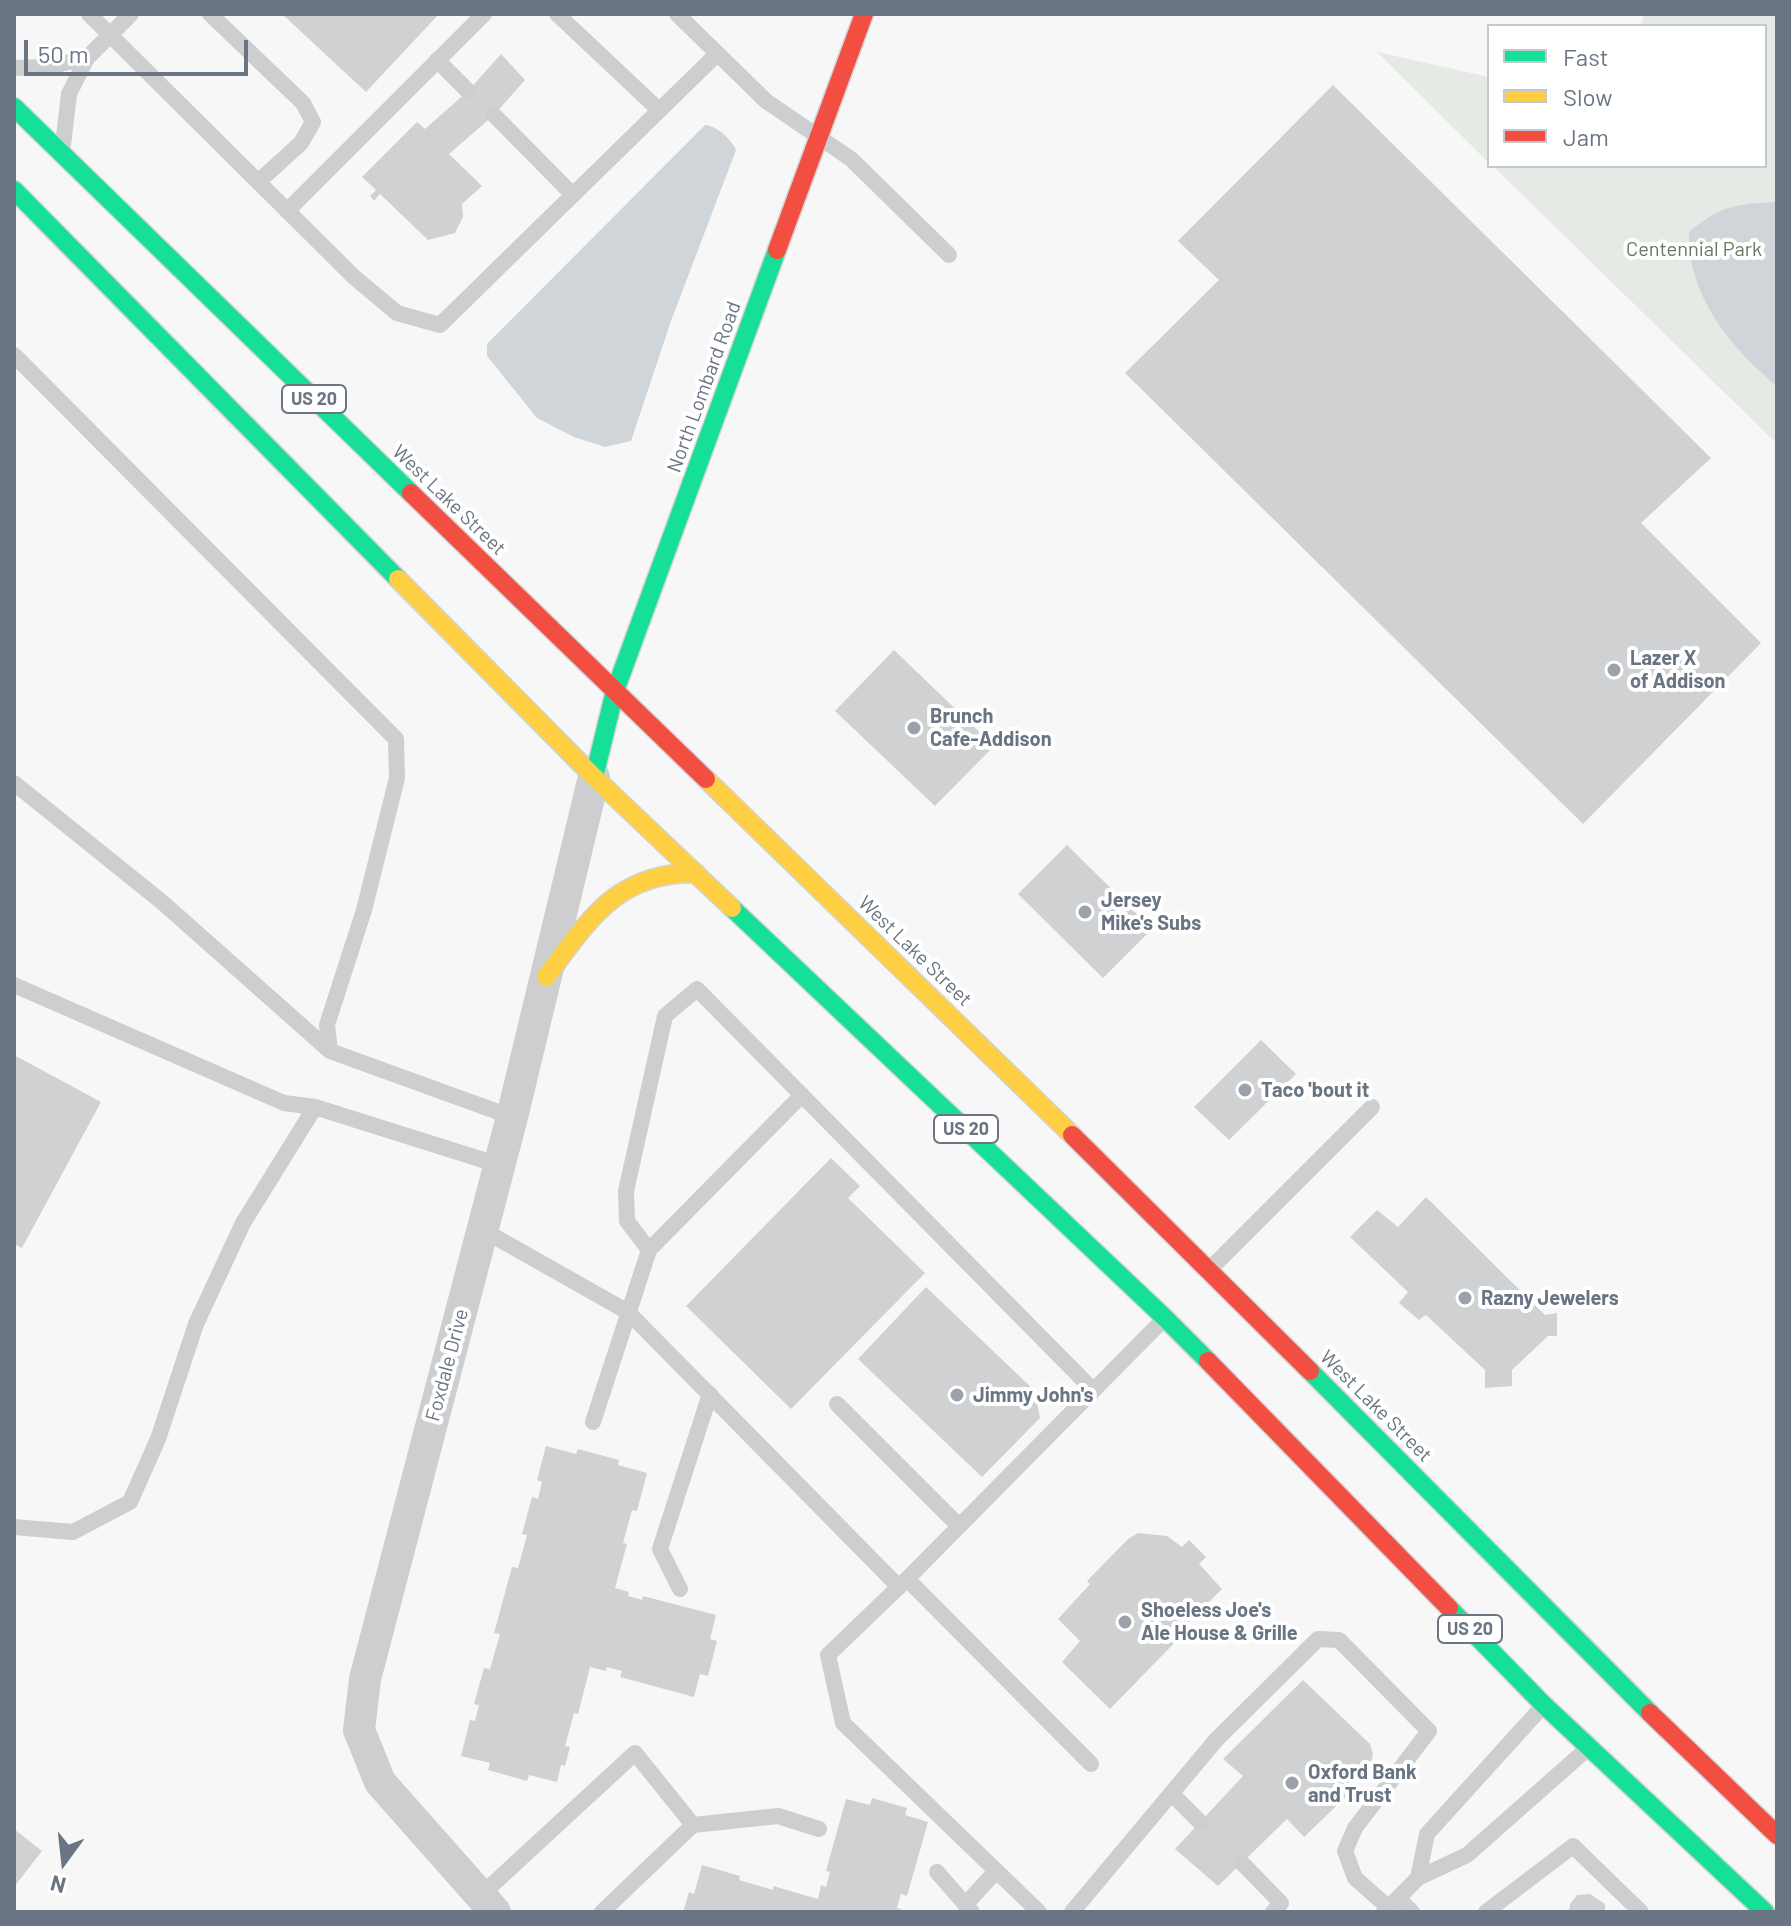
<!DOCTYPE html>
<style>
body{margin:0}
#map{position:relative;width:1791px;height:1926px;overflow:hidden;background:#f7f7f7;font-family:Barlow,sans-serif}
canvas{display:block}
.frame{position:absolute;inset:0;border:16px solid #6a7584;pointer-events:none}
.legend{position:absolute;left:1487px;top:24px;width:280px;height:144px;box-sizing:border-box;background:#fff;border:2px solid #c3c8ce;margin:0;padding:10px 14px;list-style:none;font-size:24px;color:#6a7584}
.legend li{display:flex;align-items:center;gap:16px;height:40px}
.legend b{width:40px;border:2px solid #c3c8ce}
.north{position:absolute;left:24px;top:1822px;width:80px;height:80px;-webkit-text-stroke:6px #fff;paint-order:stroke;rotate:195deg;font-size:22px;font-weight:700;line-height:32px;text-align:center;color:#6a7584}
.north::after{content:'';display:block;margin:auto;width:28px;height:36px;background:#6a7584;clip-path:polygon(50% 0,100% 100%,50% 72%,0 100%)}
.scale{position:absolute;left:24px;top:40px;width:224px;height:36px;box-sizing:border-box;border:4px solid #6a7584;border-top:0;padding-left:10px;font-size:24px;line-height:28px;white-space:nowrap;color:#6a7584;-webkit-text-stroke:6px #fff;paint-order:stroke}
</style>
<div id="map">
<canvas width="1791" height="1926"></canvas>
<div class="frame"></div>
<ul class="legend">
<li><b style="height:10px;background:#16e098"></b>Fast</li>
<li><b style="height:10px;background:#ffcf43"></b>Slow</li>
<li><b style="height:10px;background:#f24e42"></b>Jam</li>
</ul>
<div class="north">N</div>
<div class="scale">50 m</div>
</div>
<script>
const context = document.querySelector('canvas').getContext('2d');
context.lineJoin = 'round';
function fillPath(path, color) {
  context.fillStyle = color;
  context.fill(path, 'evenodd');
}
function trace(path, color, width, dash) {
  context.strokeStyle = color;
  context.lineWidth = width;
  context.lineCap = dash ? 'butt' : 'round';
  context.setLineDash(dash || []);
  context.stroke(path);
}
function drawText(font, color, halo, rows, align = 'center') {
  context.font = font + ' Barlow,sans-serif';
  context.lineWidth = 8;
  context.setLineDash([]);
  context.textBaseline = 'middle';
  context.strokeStyle = halo;
  context.fillStyle = color;
  for (const [text, x, y, turn = 0] of rows) {
    context.save();
    context.translate(x, y);
    context.rotate((+turn || 0) * Math.PI / 180);
    context.textAlign = isNaN(turn) ? turn : align;
    if (halo) context.strokeText(text, 0, 0);
    context.fillText(text, 0, 0);
    context.restore();
  }
}
const green = new Path2D(`
 M1644 14H1777V444L1493 166H1765V26H1641Z
 M1377 52 1489 77V163Z`);
const water = new Path2D(`
 M705 125C717 126 731 139 736 150L671 321 631 441 605 447 574 437 537 418 487 356V344Z
 M1777 202V386C1731 348 1687 295 1689 232 1721 205 1736 204 1777 202Z`);
const building = new Path2D(`
 M282 14H439L366 92Z
 M501 54 525 80 494 115 449 154 482 186 462 204 463 217 455 233 428 240 380 194 374 201 370 196 376 190 362 177 417 122 425 129 468 91Z
 M1333 85 1711 458 1641 523 1761 643 1583 824 1125 373 1219 280 1178 241Z
 M894 650 994 746 935 806 835 711Z
 M1067 845 1152 929 1103 978 1018 894Z
 M1261 1040 1296 1074 1229 1140 1194 1107Z
 M14 1055 101 1102 22 1248 14 1244Z
 M831 1158 860 1186 848 1198 925 1273 791 1409 686 1306Z
 M1426 1197 1545 1315 1557 1313V1336H1548L1512 1370V1386L1485 1388V1370L1426 1315 1419 1320 1399 1303 1408 1292 1350 1237 1377 1210 1398 1227Z
 M926 1287 1035 1391 1040 1418 982 1477 858 1359Z
 M546 1446 576 1454 578 1449 619 1460 618 1465 647 1473 637 1511 632 1510 623 1543 627 1544 615 1588 629 1592 628 1596 642 1600 643 1596 716 1615 710 1639 717 1641 708 1676 700 1674 694 1697 620 1677 622 1671 607 1667 606 1671 590 1667 578 1714 574 1713 565 1746 570 1747 565 1766 561 1765 557 1782 529 1775 527 1781 488 1770 490 1763 461 1756 470 1720 475 1721 479 1705 474 1704 484 1668 490 1669 500 1634 494 1633 512 1567 518 1568 527 1535 522 1534 532 1497 538 1499 542 1482 537 1480Z
 M1138 1533 1167 1536 1182 1547 1189 1540 1206 1557 1199 1564 1222 1589 1185 1626 1188 1629 1110 1709 1062 1662 1080 1641 1058 1619 1090 1584 1087 1581 1128 1539Z
 M1303 1680 1370 1744 1373 1754 1371 1764 1360 1778 1346 1784 1353 1790 1304 1837 1287 1819 1218 1886 1175 1849 1243 1776 1223 1759Z
 M872 1798 907 1808 905 1815 928 1822 907 1896 901 1894 897 1908 901 1909 900 1912H683L689 1892 694 1894 702 1865 740 1876 739 1880 773 1890V1886L818 1899 821 1885 826 1887 830 1872 826 1871 846 1799 870 1805Z
 M14 1829 42 1851 14 1887Z
 M1590 1894 1605 1904V1912H1569L1570 1904 1577 1895Z`);
const lane = new Path2D(`
 M89 14 354 277 397 313 440 325 717 54
 M210 14 303 103 313 122 301 143 258 182
 M557 14 659 110
 M677 14 766 101 851 159 949 255
 M437 60 468 91
 M14 68 47 67 87 58
 M494 115 573 195
 M63 145 69 94 87 58 131 14
 M287 211 484 14
 M14 355 396 739 397 778 364 910 327 1025 330 1051 512 1117
 M14 783 162 902 330 1051
 M14 985 284 1103 315 1107 499 1165
 M483 1230 628 1312 899 1587
 M649 1250 802 1095
 M1212 1267 1372 1107
 M837 1404 959 1526
 M593 1422 649 1250 627 1221 626 1191 665 1016 697 989 1093 1390
 M14 1527 73 1532 130 1502 158 1439 196 1324 243 1223 315 1107
 M907 1579 1091 1764
 M680 1589 660 1549 710 1394
 M1173 1795 1200 1822
 M1242 1863 1281 1903 1273 1912
 M937 1872 972 1912
 M1418 1878 1427 1834 1543 1706
 M480 1896 635 1753 693 1825
 M1398 1898 1412 1912
 M965 1905 996 1871
 M602 1912 693 1825 778 1816 819 1829
 M1039 1912 843 1723 828 1655 907 1579 1165 1318
 M1072 1912 1216 1740 1318 1639 1339 1640 1429 1731 1355 1828 1345 1851 1355 1878 1389 1908
 M1384 1912 1418 1878 1467 1855 1587 1749
 M1486 1912 1573 1846 1641 1912`);
const street = new Path2D(`
 M495 1912 380 1782 359 1730 365 1679 512 1117 594 777`);
const fast = new Path2D(`
 M14 107 411 493
 M14 190 398 579
 M594 777 615 691 777 250
 M732 908 1165 1318 1208 1361
 M1310 1371 1650 1713
 M1449 1608 1544 1705 1765 1912`);
const slow = new Path2D(`
 M398 579 594 777 732 908
 M706 779 1072 1135
 M546 977C589 920 617 872 696 873`);
const jam = new Path2D(`
 M777 250 864 14
 M411 493 706 779
 M1072 1135 1310 1371
 M1208 1361 1449 1608
 M1650 1713 1777 1835`);
const markers = [
 [1614,670,8,"#9ba2ac"],
 [914,728,8,"#9ba2ac"],
 [1085,912,8,"#9ba2ac"],
 [1245,1090,8,"#9ba2ac"],
 [1465,1298,8,"#9ba2ac"],
 [957,1395,8,"#9ba2ac"],
 [1125,1622,8,"#9ba2ac"],
 [1292,1783,8,"#9ba2ac"]
];
const shields = [
 [314,399,64],
 [966,1129,64],
 [1470,1629,64]
];
const shieldNames = [
 ["US 20",314,399],
 ["US 20",966,1129],
 ["US 20",1470,1629]
];
const parkNames = [
 ["Centennial Park",1694,249]
];
const streetNames = [
 ["North Lombard Road",704,387,-70],
 ["West Lake Street",449,500,44],
 ["West Lake Street",915,951,44],
 ["Foxdale Drive",447,1365,-75],
 ["West Lake Street",1376,1406,45]
];
const poiNames = [
 ["Lazer X",1630,658],
 ["of Addison",1630,681],
 ["Brunch",930,716],
 ["Cafe-Addison",930,739],
 ["Jersey",1101,900],
 ["Mike's Subs",1101,923],
 ["Taco 'bout it",1261,1090],
 ["Razny Jewelers",1481,1298],
 ["Jimmy John's",973,1395],
 ["Shoeless Joe's",1141,1610],
 ["Ale House & Grille",1141,1633],
 ["Oxford Bank",1308,1772],
 ["and Trust",1308,1795]
];
fillPath(green, '#e6eae5');
fillPath(water, '#cfd5d8');
fillPath(building, '#d0d1d2');
trace(fast, '#d3d4d5', 21);
trace(slow, '#d3d4d5', 21);
trace(jam, '#d3d4d5', 21);
trace(lane, '#cdced0', 16);
trace(street, '#cdced0', 32);
trace(fast, '#16e098', 18);
trace(slow, '#ffcf43', 18);
trace(jam, '#f24e42', 18);
for (const [x, y, r, color] of markers) {
  const dot = new Path2D();
  dot.arc(x, y, r, 0, 2 * Math.PI);
  context.fillStyle = color;
  context.fill(dot);
  trace(dot, '#fff', 3);
}
for (const [x, y, w] of shields) {
  const box = new Path2D();
  box.roundRect(x - w / 2, y - 14, w, 28, 6);
  context.fillStyle = '#fff';
  context.fill(box);
  trace(box, '#6a7584', 2);
}
drawText('bold 18px', '#6a7584', null, shieldNames);
drawText('20px', '#667764', '#fff', parkNames);
drawText('20px', '#6a7584', '#fff', streetNames);
drawText('bold 20px', '#6a7584', '#fff', poiNames, 'left');
</script>
